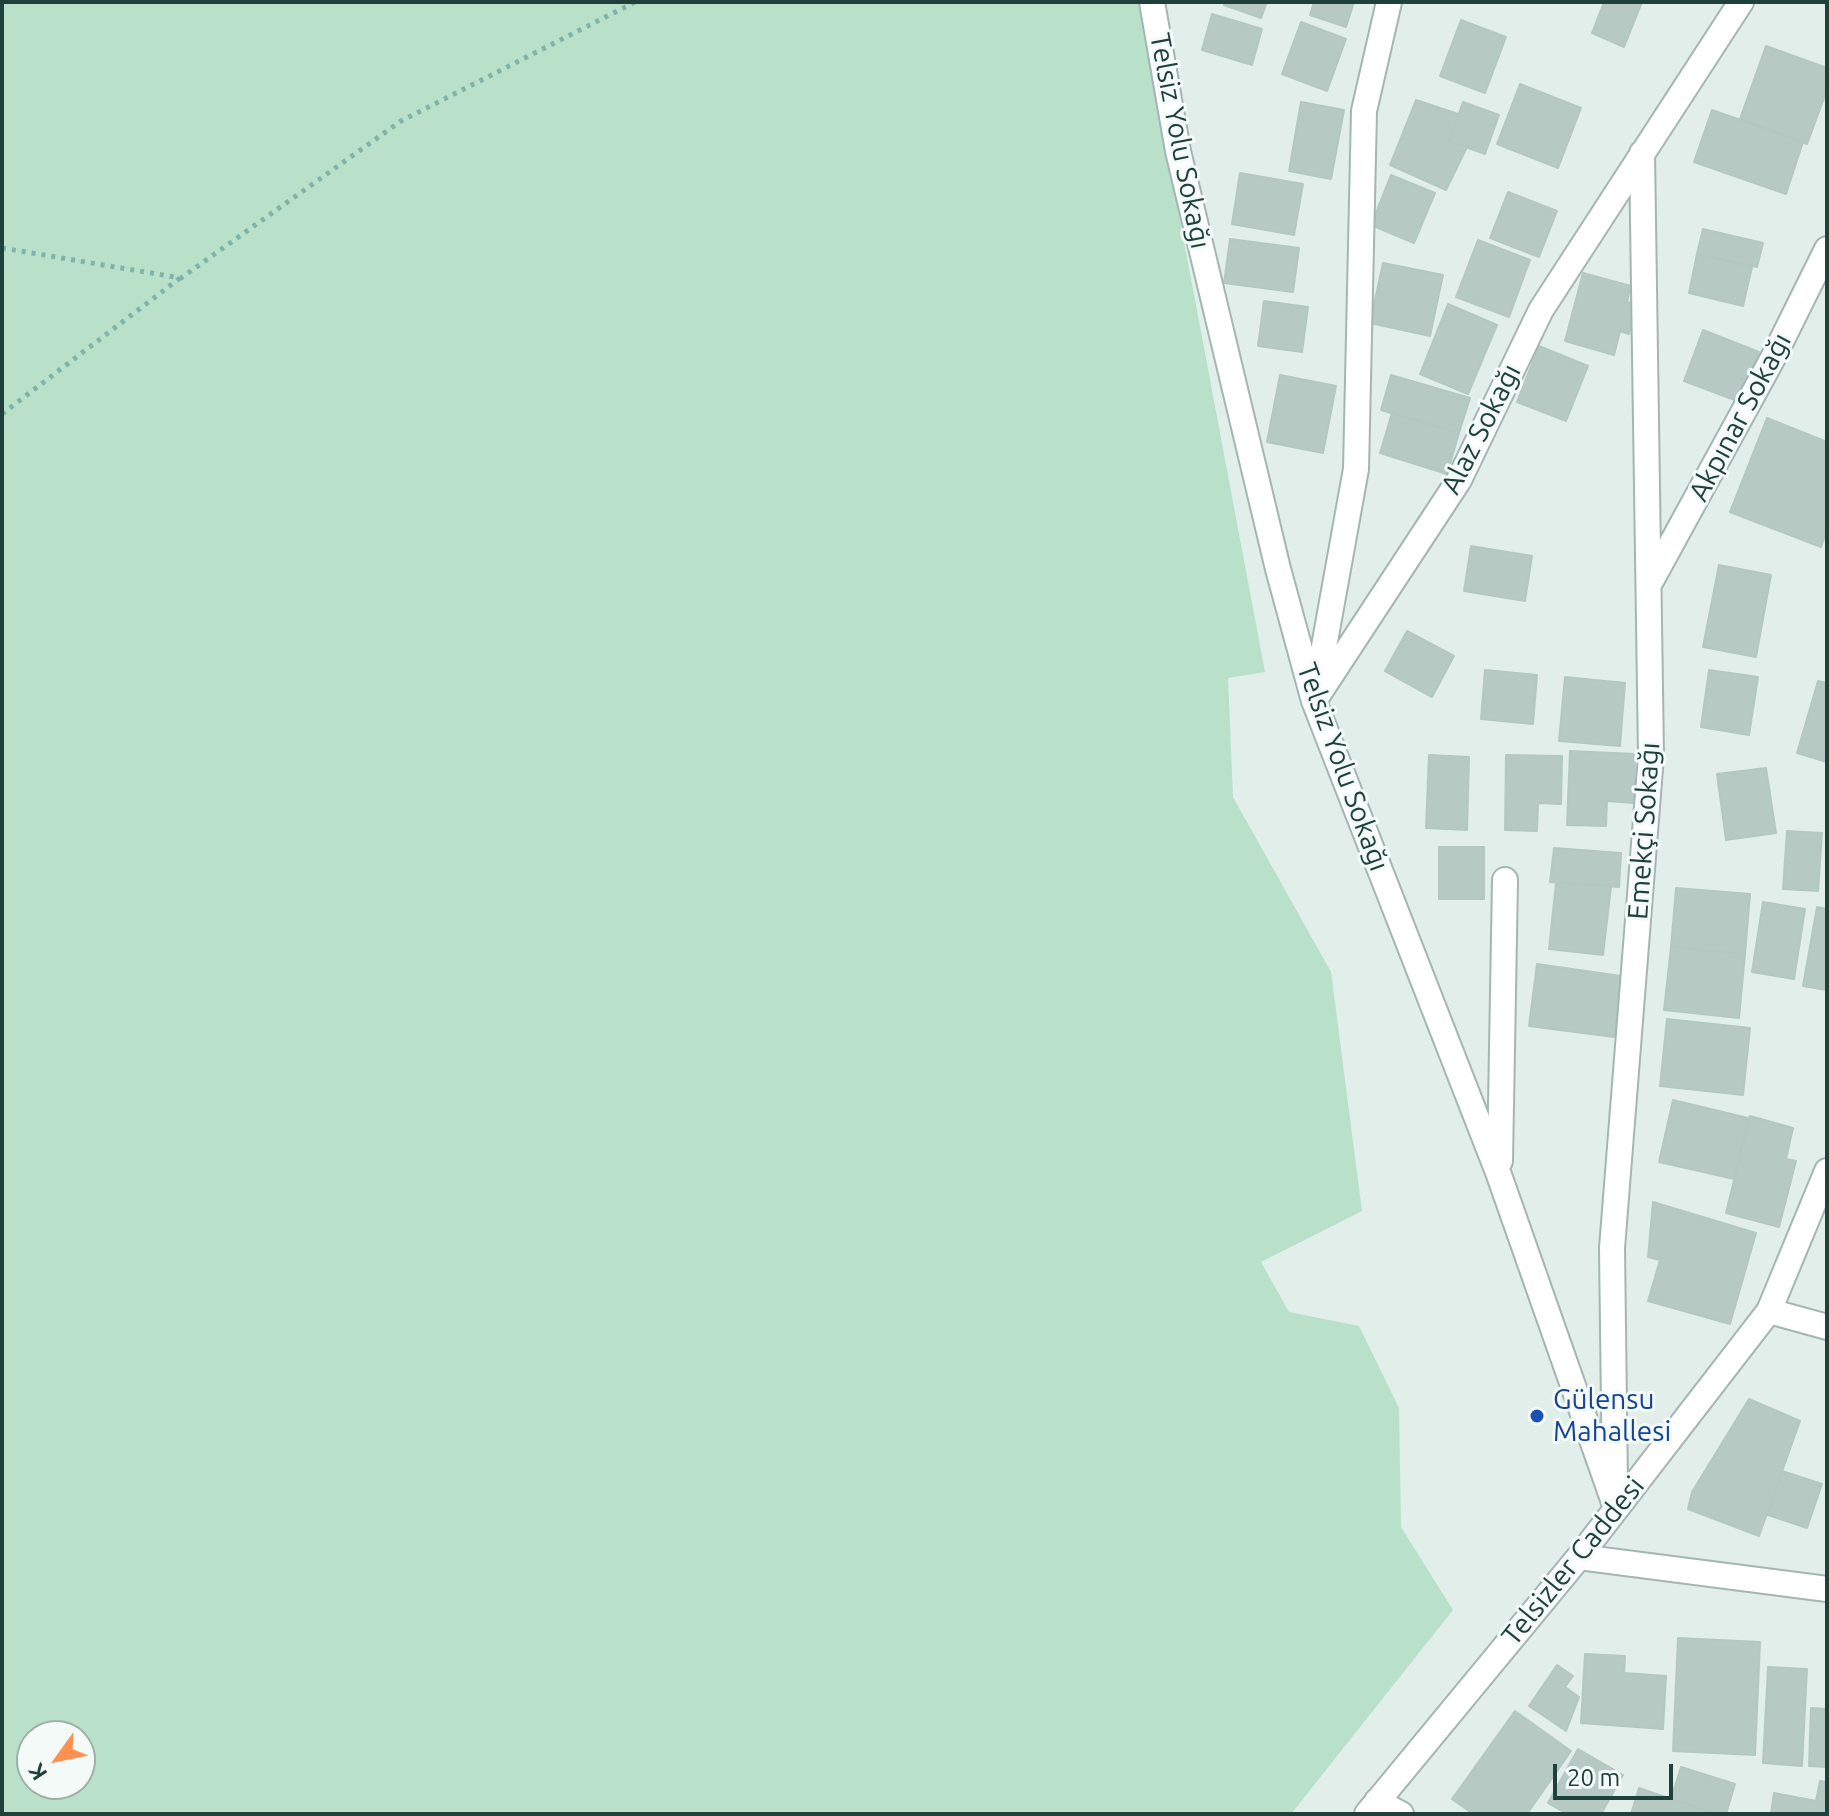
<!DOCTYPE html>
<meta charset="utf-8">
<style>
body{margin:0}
#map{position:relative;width:1829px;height:1816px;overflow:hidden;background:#e2eeea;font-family:Ubuntu,sans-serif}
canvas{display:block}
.frame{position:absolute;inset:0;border:4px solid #20403c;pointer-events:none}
.north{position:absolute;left:16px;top:1720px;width:80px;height:80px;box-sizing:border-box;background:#f3faf7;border:2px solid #9fb0ac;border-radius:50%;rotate:237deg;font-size:22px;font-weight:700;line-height:32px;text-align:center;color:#20403c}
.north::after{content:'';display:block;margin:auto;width:28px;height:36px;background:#fd9151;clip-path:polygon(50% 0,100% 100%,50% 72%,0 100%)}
.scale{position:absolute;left:1553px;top:1764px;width:120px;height:36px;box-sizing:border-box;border:4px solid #20403c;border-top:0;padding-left:10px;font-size:24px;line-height:28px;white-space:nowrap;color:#20403c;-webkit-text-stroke:6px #f3faf7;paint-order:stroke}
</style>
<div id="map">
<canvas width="1829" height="1816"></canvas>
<div class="frame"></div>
<div class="north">K</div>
<div class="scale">20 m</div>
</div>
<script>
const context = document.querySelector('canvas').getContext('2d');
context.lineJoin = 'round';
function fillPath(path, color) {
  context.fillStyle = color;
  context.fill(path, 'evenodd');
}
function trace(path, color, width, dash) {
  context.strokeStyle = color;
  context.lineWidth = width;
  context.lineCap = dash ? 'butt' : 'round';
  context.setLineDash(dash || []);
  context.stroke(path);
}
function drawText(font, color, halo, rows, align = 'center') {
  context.font = font + ' Ubuntu,sans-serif';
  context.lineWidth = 6;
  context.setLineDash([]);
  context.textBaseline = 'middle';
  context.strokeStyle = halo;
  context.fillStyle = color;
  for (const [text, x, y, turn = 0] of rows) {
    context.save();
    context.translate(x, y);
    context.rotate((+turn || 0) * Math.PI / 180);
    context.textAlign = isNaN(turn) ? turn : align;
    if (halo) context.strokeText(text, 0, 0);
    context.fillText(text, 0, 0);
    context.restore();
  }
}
const green = new Path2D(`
 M2 2H1139L1265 672 1228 678 1233 797 1331 972 1362 1211 1261 1262 1289 1312 1359 1326 1399 1408 1401 1527 1453 1610 1291 1814H2ZM32 1736H80V1784H32Z`);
const building = new Path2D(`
 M1225 2H1267L1261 18 1224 5Z
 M1314 2H1354L1346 27 1310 15Z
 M1604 2H1642L1624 47 1592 33Z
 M1212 14 1262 29 1252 65 1202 50Z
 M1461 20 1506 37 1485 93 1440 76Z
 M1301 22 1346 39 1327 91 1282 74Z
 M1766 46 1827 68V90L1807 144 1740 119Z
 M1520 84 1581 108 1558 168 1497 144Z
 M1416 100 1458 114 1449 141 1467 147 1446 190 1390 165Z
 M1301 102 1344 110 1331 179 1289 171Z
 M1463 102 1499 115 1485 154 1449 141Z
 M1712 110 1803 142 1786 194 1694 162Z
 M1240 173 1303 184 1294 235 1232 224Z
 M1391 175 1435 193 1414 243 1371 225Z
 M1508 192 1557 211 1539 257 1490 238Z
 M1703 229 1763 243 1757 267 1697 254Z
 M1230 239 1299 248 1293 292 1224 283Z
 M1478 240 1530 260 1509 317 1456 297Z
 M1697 254 1752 267 1743 306 1689 293Z
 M1383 263 1443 275 1430 336 1370 323Z
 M1583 273 1631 286 1627 302 1637 305 1629 334 1620 331 1614 355 1565 341Z
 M1264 301 1308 307 1302 352 1258 346Z
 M1448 304 1497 325 1468 394 1420 374Z
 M1703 330 1759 352 1740 402 1684 381Z
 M1539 346 1588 366 1566 421 1517 402Z
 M1280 375 1336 386 1323 453 1267 442Z
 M1391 375 1470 398 1459 433 1381 410Z
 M1392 413 1459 433 1447 474 1380 453Z
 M1767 418 1827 442V530L1821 547 1730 512Z
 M1471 546 1532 556 1525 601 1464 591Z
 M1719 565 1771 575 1756 657 1703 647Z
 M1407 631 1454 656 1432 697 1385 671Z
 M1485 670 1537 675 1533 724 1481 719Z
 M1709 670 1758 677 1749 735 1701 727Z
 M1565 677 1625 683 1620 746 1559 741Z
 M1818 681 1827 683V762L1797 753Z
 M1570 751 1635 754 1634 803 1607 801 1606 826 1567 825Z
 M1429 755 1469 757 1467 830 1426 828Z
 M1506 755 1562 756 1561 804 1538 803 1537 831 1505 830Z
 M1766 768 1776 833 1726 840 1717 774Z
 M1787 831 1822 833 1818 891 1783 889Z
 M1439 847H1484V899H1439Z
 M1554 848 1621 853 1619 887 1550 882Z
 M1556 883 1611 887 1603 955 1549 949Z
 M1676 888 1750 894 1745 954 1671 947Z
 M1763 902 1805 909 1794 979 1752 972Z
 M1817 907 1827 909V990L1803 986Z
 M1671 947 1745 954 1739 1018 1664 1010Z
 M1537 964 1621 976 1614 1037 1529 1026Z
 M1667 1019 1750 1028 1743 1095 1660 1086Z
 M1673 1100 1748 1118 1734 1179 1659 1162Z
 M1750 1116 1793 1128 1786 1159 1796 1161 1779 1227 1726 1213Z
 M1653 1202 1756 1233 1730 1324 1648 1301 1660 1260 1648 1257Z
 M1749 1399 1800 1421 1759 1536 1688 1509 1692 1492Z
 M1782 1471 1822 1484 1807 1528 1768 1515Z
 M1678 1638 1760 1642 1755 1755 1673 1751Z
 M1585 1654 1625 1656 1624 1673 1666 1676 1663 1729 1581 1723Z
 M1557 1665 1573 1676 1565 1687 1579 1697 1566 1731 1529 1706Z
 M1768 1667 1807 1669 1802 1766 1763 1763Z
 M1826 1694 1827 1767 1809 1766 1811 1708 1826 1709Z
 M1515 1711 1571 1751 1527 1814H1473L1452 1799Z
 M1578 1749 1623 1775 1601 1814H1567L1548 1803Z
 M1681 1767 1735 1784 1726 1814H1716L1671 1799Z
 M1820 1781 1827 1782V1803L1816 1801Z
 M1639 1788 1671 1799 1716 1814H1631Z
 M1774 1793 1827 1803V1814H1771Z`);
const path = new Path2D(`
 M2 248 181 278 401 121 635 2
 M2 414 180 278`);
const minor = new Path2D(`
 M1152 2 1178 151 1278 569 1314 701 1499 1175 1616 1508
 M1651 581 1774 356 1827 249
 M1316 691 1356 469 1364 111 1389 2
 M1314 701 1459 480 1541 310 1741 2
 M1500 1161 1505 880
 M1769 1311 1827 1327
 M1615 1486 1612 1248 1651 756 1642 153
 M1377 1801 1401 1814`);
const tertiary = new Path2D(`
 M1579 1557 1827 1589
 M1367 1814 1579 1557 1769 1311 1827 1171`);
const markers = [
 [1537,1416,8,"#1a4fb4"]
];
const streetNames = [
 ["Telsiz Yolu Sokağı",1180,141,79],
 ["Akpınar Sokağı",1740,417,-62],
 ["Alaz Sokağı",1481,429,-63],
 ["Telsiz Yolu Sokağı",1343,767,70],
 ["Emekçi Sokağı",1644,831,-86],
 ["Telsizler Caddesi",1573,1561,-51]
];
const transitNames = [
 ["Gülensu",1553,1400],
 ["Mahallesi",1553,1432]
];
fillPath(green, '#b9e0c9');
fillPath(building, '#b7c9c3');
trace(building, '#b4c8c2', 2);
trace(minor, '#a4b6b2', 28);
trace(tertiary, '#a4b6b2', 28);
trace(path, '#80b4aa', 5, [4, 6]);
trace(minor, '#fff', 24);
trace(tertiary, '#fff', 24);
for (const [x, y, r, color] of markers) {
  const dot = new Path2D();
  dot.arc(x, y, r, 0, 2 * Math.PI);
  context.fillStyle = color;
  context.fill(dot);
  trace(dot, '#f3faf7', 3);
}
drawText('28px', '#20403c', '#f3faf7', streetNames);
drawText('28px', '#164399', '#f3faf7', transitNames, 'left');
</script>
